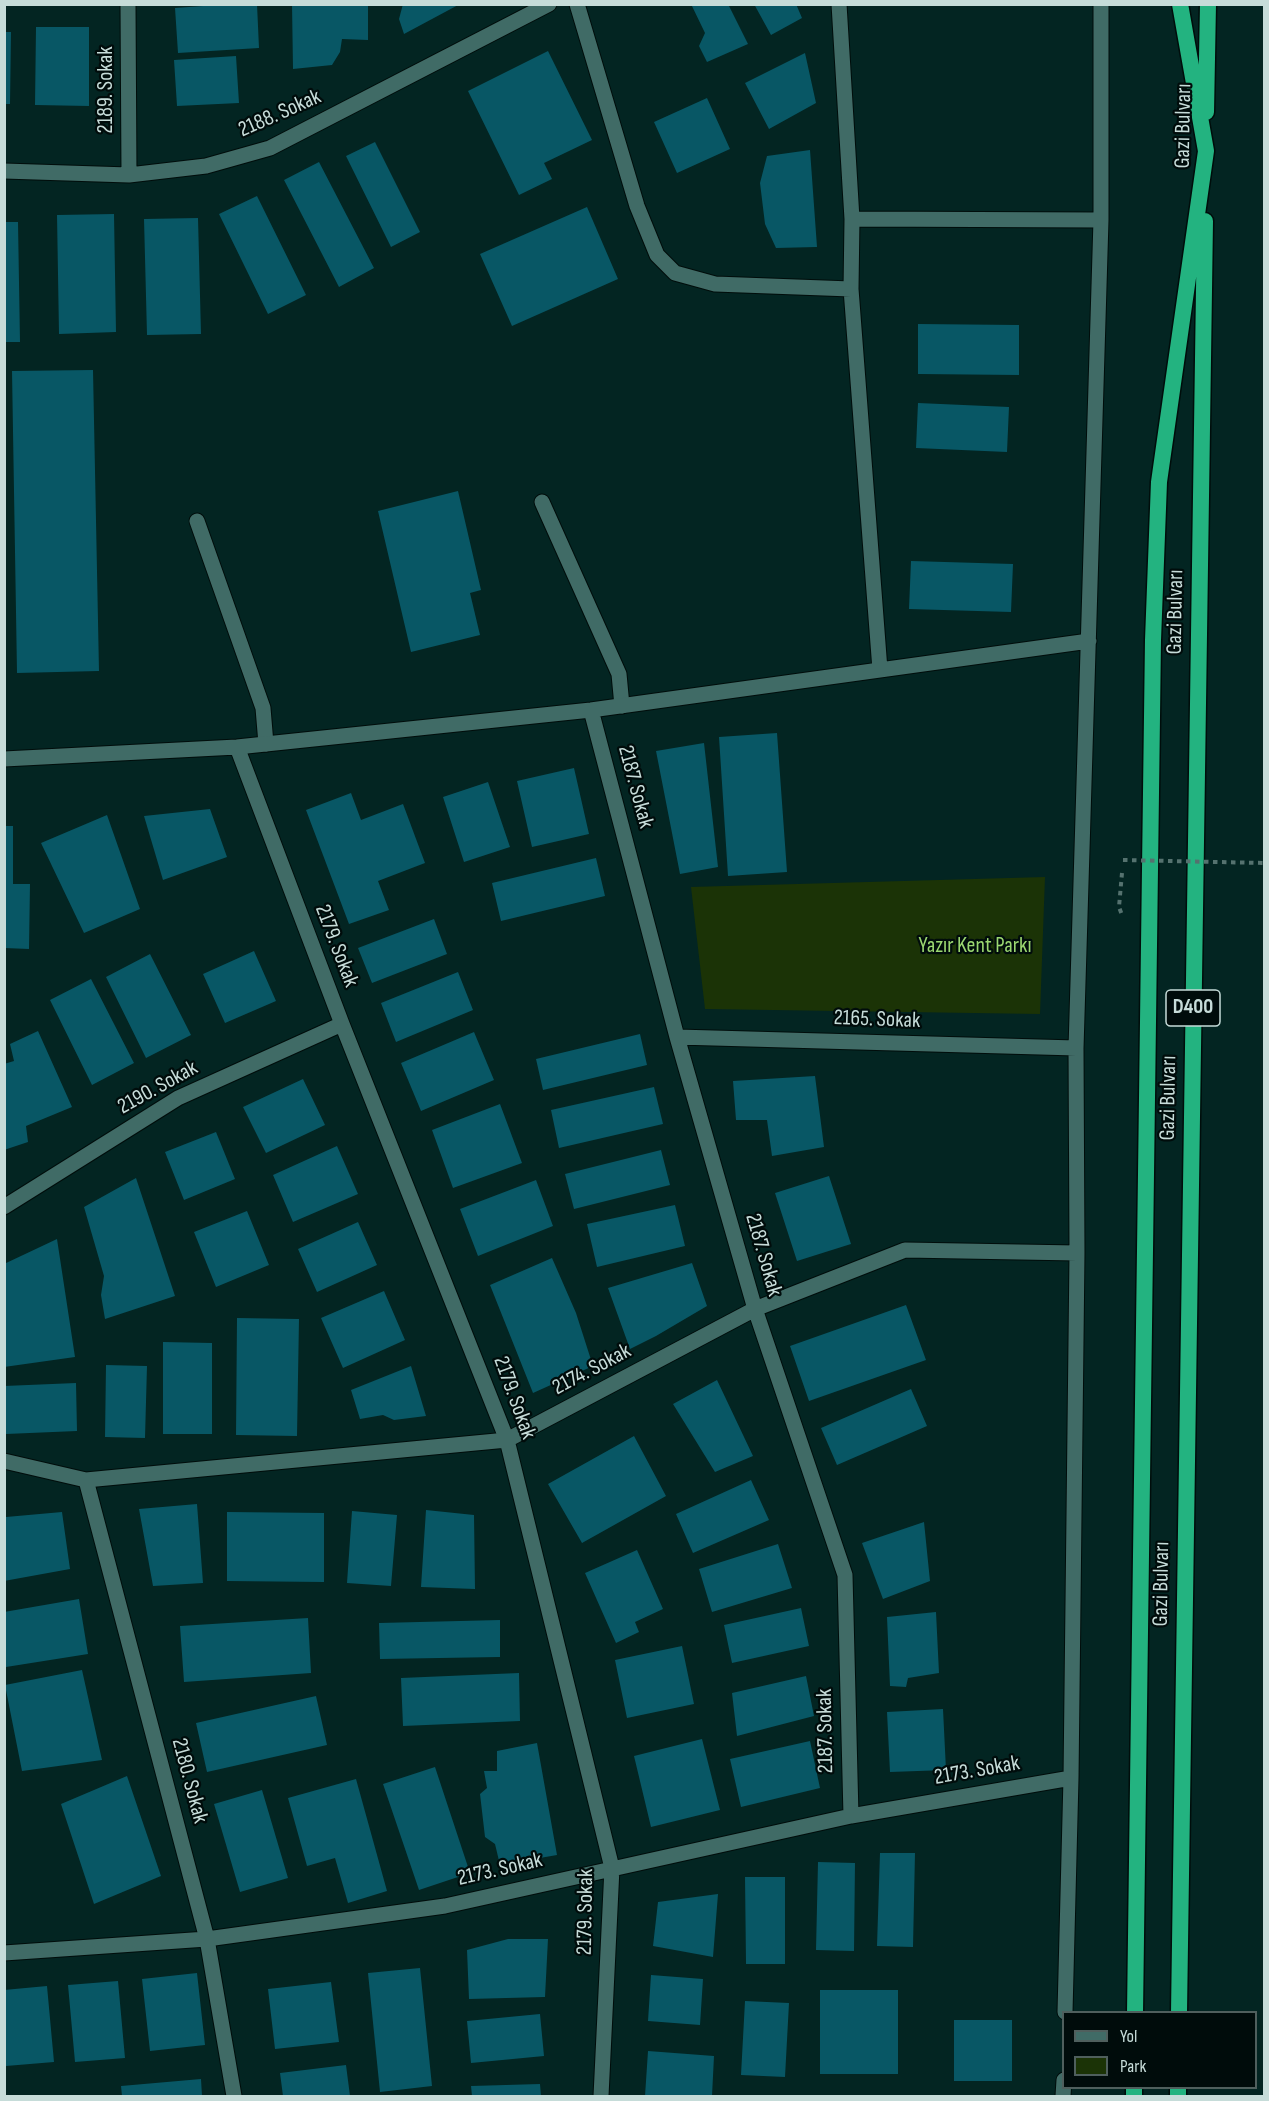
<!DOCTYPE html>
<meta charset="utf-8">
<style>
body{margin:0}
#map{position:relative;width:1269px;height:2101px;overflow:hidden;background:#032522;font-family:"Sofia Sans Condensed",sans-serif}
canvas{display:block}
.frame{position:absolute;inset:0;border:6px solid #c6dcd9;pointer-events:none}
.legend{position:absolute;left:1062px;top:2011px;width:195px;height:78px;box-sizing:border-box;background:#000c0b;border:2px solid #4f5f5d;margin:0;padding:8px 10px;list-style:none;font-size:18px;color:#c6dcd9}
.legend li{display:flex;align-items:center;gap:12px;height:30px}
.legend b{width:30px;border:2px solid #4f5f5d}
</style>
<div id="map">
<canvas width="1269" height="2101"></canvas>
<div class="frame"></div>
<ul class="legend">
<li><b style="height:8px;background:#406b66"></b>Yol</li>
<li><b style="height:16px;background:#1b3306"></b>Park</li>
</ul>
</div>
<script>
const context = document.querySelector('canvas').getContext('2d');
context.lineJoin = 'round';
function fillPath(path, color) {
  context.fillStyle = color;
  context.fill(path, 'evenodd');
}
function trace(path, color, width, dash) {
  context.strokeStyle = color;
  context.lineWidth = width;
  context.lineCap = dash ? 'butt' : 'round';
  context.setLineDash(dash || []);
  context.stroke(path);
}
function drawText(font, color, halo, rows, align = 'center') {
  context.font = font + ' "Sofia Sans Condensed",sans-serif';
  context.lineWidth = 4.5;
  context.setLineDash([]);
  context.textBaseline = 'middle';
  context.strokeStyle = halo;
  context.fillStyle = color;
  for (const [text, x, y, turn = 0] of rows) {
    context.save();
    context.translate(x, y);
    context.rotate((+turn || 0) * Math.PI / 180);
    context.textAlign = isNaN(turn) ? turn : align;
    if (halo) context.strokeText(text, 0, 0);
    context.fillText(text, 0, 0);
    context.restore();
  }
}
const green = new Path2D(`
 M1045 877 1040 1014 705 1009 691 887Z`);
const building = new Path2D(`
 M231 4H257L259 48 178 53 175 8Z
 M292 4H368V40L342 39 340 52 332 65 293 69Z
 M403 4H460L404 34 399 19Z
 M691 4H728L748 44 707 62 699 46 705 33Z
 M754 4H796L802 18 771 35Z
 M36 27H89V106L35 105Z
 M4 32H11L10 104H4Z
 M548 51 592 140 544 163 552 179 519 195 468 91Z
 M805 53 816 103 769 129 745 83Z
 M236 56 239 103 177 106 174 60Z
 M707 98 730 149 677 173 654 122Z
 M375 142 420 232 391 247 346 156Z
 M810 150 817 247 776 248 765 224 760 183 767 156Z
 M319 162 374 268 339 287 284 180Z
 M257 196 306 295 268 314 219 214Z
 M587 207 618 279 512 326 480 254Z
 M114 214 116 332 59 334 57 215Z
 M198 218 201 334 147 335 144 219Z
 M4 222H18L20 342H4Z
 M918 324 1019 325V375L918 374Z
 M93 370 99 671 17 673 12 371Z
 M918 403 1009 407 1007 452 916 448Z
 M458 491 481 590 470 593 480 635 411 652 378 511Z
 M911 561 1013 564 1011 612 909 609Z
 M777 733 787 872 728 876 719 737Z
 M704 743 718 867 680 874 656 751Z
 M574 768 589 834 532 847 517 781Z
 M488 782 510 847 464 862 443 797Z
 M351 793 361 820 403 804 425 863 378 881 389 910 349 924 306 810Z
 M210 809 227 857 163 880 144 816Z
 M107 815 140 909 84 933 41 843Z
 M4 826H13V884H30L29 949 4 948Z
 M596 858 605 896 501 921 492 883Z
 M434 919 447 954 372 983 358 948Z
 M254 951 276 1001 225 1023 203 974Z
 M150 954 191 1035 146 1058 106 977Z
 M458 972 473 1010 396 1042 381 1003Z
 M91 979 134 1063 92 1085 50 1000Z
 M38 1031 72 1107 26 1126 28 1142 4 1150V1064L14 1061 10 1044Z
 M474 1032 494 1080 421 1111 401 1063Z
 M640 1034 647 1065 543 1090 536 1059Z
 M815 1076 824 1147 772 1156 767 1120H736L733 1081Z
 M303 1079 325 1125 266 1153 243 1107Z
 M654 1087 663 1124 559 1148 551 1110Z
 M500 1104 522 1163 453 1188 432 1130Z
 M216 1132 235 1179 184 1200 165 1152Z
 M337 1146 358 1194 293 1222 273 1175Z
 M661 1150 670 1185 574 1209 565 1174Z
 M829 1176 851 1244 797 1261 775 1193Z
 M136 1178 175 1296 105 1319 101 1295 104 1276 84 1207Z
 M536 1180 553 1226 478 1256 460 1209Z
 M675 1205 685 1246 597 1267 587 1224Z
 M247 1211 269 1265 216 1287 194 1232Z
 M358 1222 377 1265 317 1292 298 1249Z
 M57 1239 75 1357 4 1367V1264Z
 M552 1258 576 1313 593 1366 533 1393 490 1285Z
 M692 1263 707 1306 656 1336 630 1349 608 1288Z
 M384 1291 405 1340 343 1368 321 1318Z
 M906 1305 926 1360 809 1401 790 1346Z
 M237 1318 299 1319 297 1436 236 1435Z
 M163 1342 212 1343V1434H163Z
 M106 1365 147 1366 145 1438 105 1437Z
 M411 1366 426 1416 394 1420 383 1415 360 1419 351 1390Z
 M717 1380 753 1456 715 1472 673 1404Z
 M76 1383 77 1431 6 1434 4 1386Z
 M911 1389 927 1426 837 1465 821 1428Z
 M634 1436 666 1496 582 1543 548 1484Z
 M751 1480 769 1520 693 1553 676 1514Z
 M197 1504 203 1583 153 1586 139 1509Z
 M426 1510 474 1515 475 1589 421 1587Z
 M352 1511 397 1515 391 1586 347 1583Z
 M62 1512 70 1569 4 1581 6 1517Z
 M227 1512 324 1513V1582L227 1581Z
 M924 1522 930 1581 883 1599 862 1543Z
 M778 1544 792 1588 712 1612 699 1569Z
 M637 1550 663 1609 635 1622 639 1632 616 1643 585 1573Z
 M79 1599 88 1654 6 1667 4 1612Z
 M801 1608 809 1646 732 1663 724 1625Z
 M936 1612 939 1673 908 1678 906 1687 890 1686 887 1617Z
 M308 1618 311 1673 184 1682 180 1626Z
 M500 1620V1657L380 1659 379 1623Z
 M682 1646 694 1704 627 1718 615 1660Z
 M82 1670 102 1760 22 1771 5 1685Z
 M519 1673 520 1721 403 1726 401 1678Z
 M806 1676 814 1716 737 1736 732 1693Z
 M316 1696 327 1745 207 1772 196 1723Z
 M943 1709 946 1770 890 1772 887 1712Z
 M702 1739 720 1810 651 1827 634 1756Z
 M810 1741 820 1788 741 1807 730 1759Z
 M537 1743 557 1855 500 1865 495 1844 485 1837 480 1794 487 1788 484 1771H497V1751Z
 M435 1767 470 1873 419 1890 383 1784Z
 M127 1776 161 1876 94 1904 61 1804Z
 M356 1779 387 1891 348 1903 335 1858 307 1866 288 1798Z
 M262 1790 288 1878 240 1892 214 1804Z
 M880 1853H915L913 1947 877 1946Z
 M818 1862 855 1863 854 1951 816 1950Z
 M745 1877H785V1964H746Z
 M718 1894 713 1957 653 1946 658 1902Z
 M508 1939H548L545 1997 469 1999 467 1950Z
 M420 1968 432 2086 380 2092 368 1973Z
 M197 1973 205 2045 150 2051 142 1979Z
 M651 1975 703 1979 700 2025 648 2021Z
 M118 1981 125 2058 75 2062 68 1985Z
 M331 1982 339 2042 275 2049 268 1989Z
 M47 1986 54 2062 6 2066 4 1990Z
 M820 1990H898V2074H820Z
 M745 2001 789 2003 785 2077 741 2075Z
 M540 2014 544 2056 471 2063 467 2021Z
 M954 2020H1012V2081H954Z
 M648 2051 714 2056 712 2096H645Z
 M346 2065 350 2096H283L280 2073Z
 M201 2079 202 2096H122L121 2086Z
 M540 2084 541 2096H472L471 2086Z`);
const path = new Path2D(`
 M1122 873 1119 907 1122 915`);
const service = new Path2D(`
 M542 502 619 674 622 706
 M197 521 263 708 266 744`);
const minor = new Path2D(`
 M128 4 129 175
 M577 4 637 206 657 255 675 273 715 284 851 289
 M839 4 852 219 851 289 880 670
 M4 171 129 175 206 166 270 148 549 4
 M852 219 1101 220
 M591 710 677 1037 755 1309 845 1575 851 1816
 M237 747 342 1024 507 1440 612 1868 601 2096
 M4 759 237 747 591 710 1089 641
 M677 1037 1076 1048
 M4 1207 178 1098 342 1024
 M4 1461 86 1480 507 1440 755 1309 905 1250 1077 1253
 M86 1480 207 1939 234 2096
 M4 1953 207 1939 445 1906 851 1816 1071 1778
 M1065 2012 1071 1778 1077 1253 1076 1048 1101 220V4
 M1063 2096 1064 2080`);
const trunk = new Path2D(`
 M1206 112 1208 4
 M1135 2012 1153 640 1159 482 1206 151 1180 4
 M1179 2012 1205 221
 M1134 2096V2088
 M1178 2096V2088`);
const pathBridge = new Path2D(`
 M1123 860 1264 863`);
const shields = [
 [1193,1008,54]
];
const shieldNames = [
 ["D400",1193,1008]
];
const streetNames = [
 ["2189. Sokak",106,90,-90],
 ["2188. Sokak",280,114,-24],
 ["Gazi Bulvarı",1184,126,-89],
 ["Gazi Bulvarı",1176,612,-89],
 ["2187. Sokak",635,787,75],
 ["2179. Sokak",336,946,69],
 ["2165. Sokak",877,1020,2],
 ["2190. Sokak",158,1088,-29],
 ["Gazi Bulvarı",1169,1098,-89],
 ["2187. Sokak",763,1255,74],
 ["2174. Sokak",592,1370,-28],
 ["2179. Sokak",514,1398,70],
 ["Gazi Bulvarı",1162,1584,-89],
 ["2187. Sokak",826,1731,-91],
 ["2173. Sokak",977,1771,-10],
 ["2180. Sokak",189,1781,75],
 ["2173. Sokak",500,1870,-13],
 ["2179. Sokak",586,1912,-89]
];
const parkNames = [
 ["Yazır Kent Parkı",975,946]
];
fillPath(green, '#1b3306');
fillPath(building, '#085765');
trace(service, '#000d0b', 17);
trace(minor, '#000d0b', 17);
trace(trunk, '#000d0b', 19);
trace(path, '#55726f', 4, [4.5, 4.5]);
trace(service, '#406b66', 15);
trace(minor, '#406b66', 15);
trace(trunk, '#23b380', 16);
trace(pathBridge, '#55726f', 4, [4.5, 4.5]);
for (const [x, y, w] of shields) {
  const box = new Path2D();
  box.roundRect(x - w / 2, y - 18, w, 36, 4.5);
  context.fillStyle = '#000c0b';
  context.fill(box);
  trace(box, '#c6dcd9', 1.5);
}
drawText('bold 21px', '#c6dcd9', null, shieldNames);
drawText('22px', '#c6dcd9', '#000c0b', streetNames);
drawText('22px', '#9bd871', '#000c0b', parkNames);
</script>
